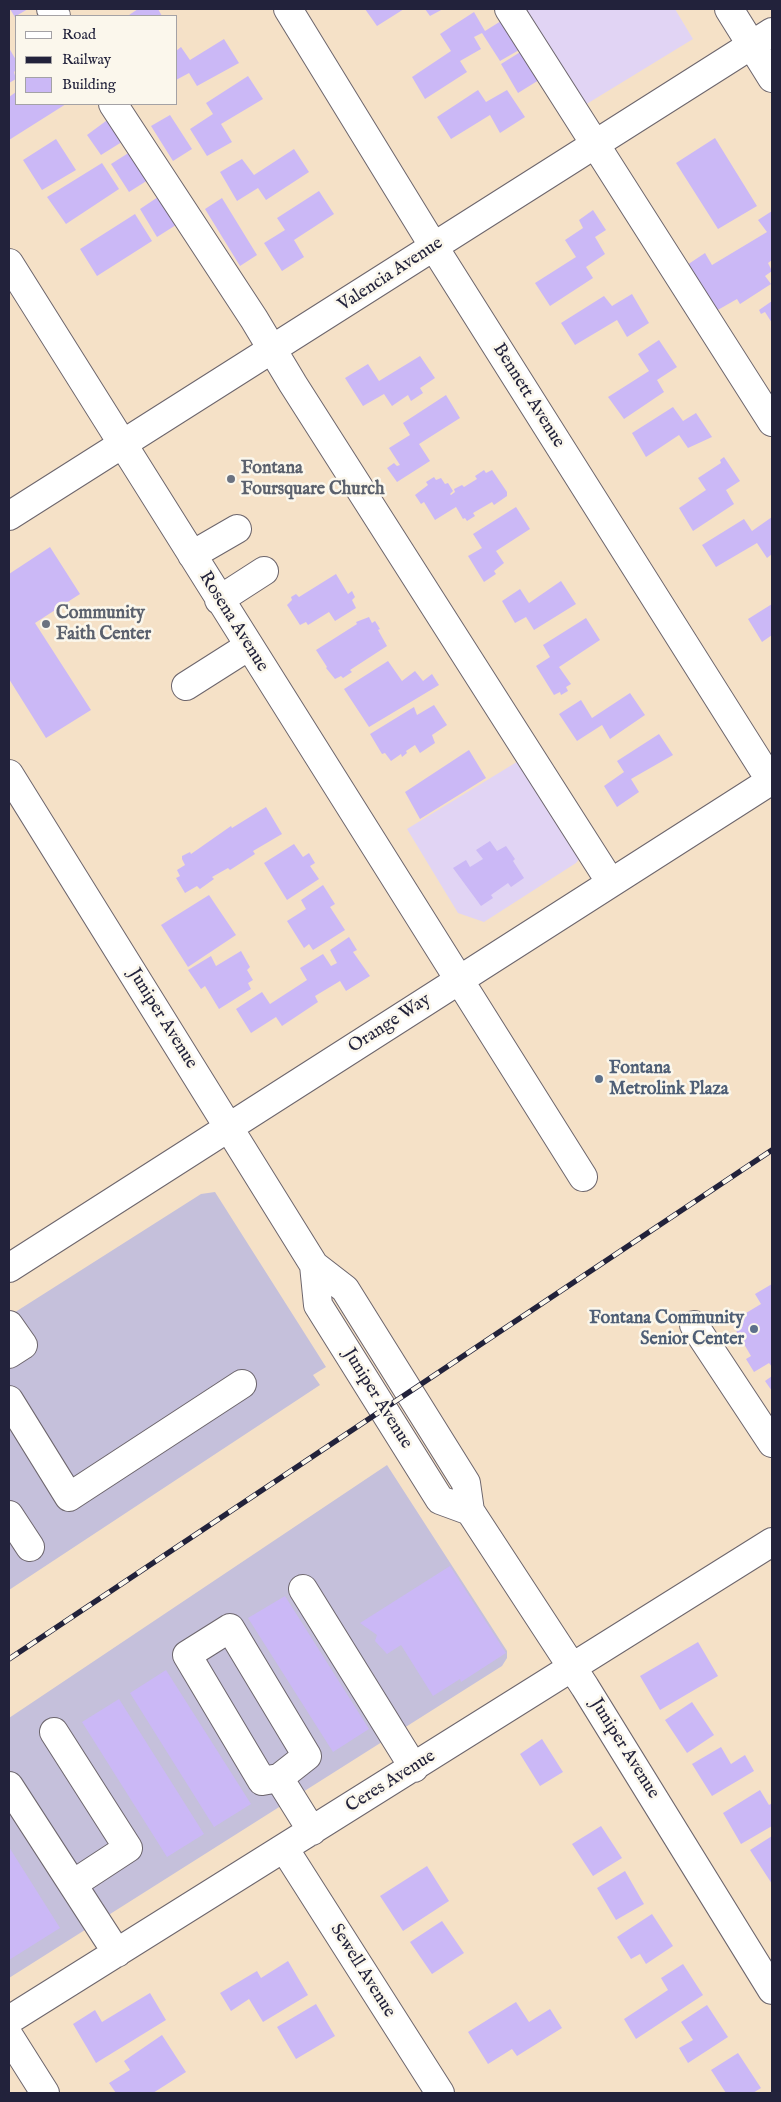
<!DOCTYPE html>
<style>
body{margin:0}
#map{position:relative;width:781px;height:2102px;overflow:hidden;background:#f5e1c7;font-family:"IM FELL English",serif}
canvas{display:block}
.frame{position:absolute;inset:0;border:10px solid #22223b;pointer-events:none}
.legend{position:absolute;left:15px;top:15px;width:162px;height:90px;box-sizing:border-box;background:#fbf7ec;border:1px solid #a4a2a5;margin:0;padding:6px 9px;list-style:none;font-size:15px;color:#22223b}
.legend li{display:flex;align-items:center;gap:10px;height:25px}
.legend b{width:25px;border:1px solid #a4a2a5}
</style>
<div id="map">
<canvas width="781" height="2102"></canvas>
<div class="frame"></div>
<ul class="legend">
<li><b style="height:6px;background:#fff"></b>Road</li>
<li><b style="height:6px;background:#22223b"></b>Railway</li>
<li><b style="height:14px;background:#cbb8f6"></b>Building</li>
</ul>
</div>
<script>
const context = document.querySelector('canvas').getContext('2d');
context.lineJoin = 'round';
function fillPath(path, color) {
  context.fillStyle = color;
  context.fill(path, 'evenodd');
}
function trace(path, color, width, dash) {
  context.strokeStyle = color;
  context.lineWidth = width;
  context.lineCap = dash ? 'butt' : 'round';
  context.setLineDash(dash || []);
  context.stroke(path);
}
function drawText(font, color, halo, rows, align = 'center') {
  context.font = font + ' "IM FELL English",serif';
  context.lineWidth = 5;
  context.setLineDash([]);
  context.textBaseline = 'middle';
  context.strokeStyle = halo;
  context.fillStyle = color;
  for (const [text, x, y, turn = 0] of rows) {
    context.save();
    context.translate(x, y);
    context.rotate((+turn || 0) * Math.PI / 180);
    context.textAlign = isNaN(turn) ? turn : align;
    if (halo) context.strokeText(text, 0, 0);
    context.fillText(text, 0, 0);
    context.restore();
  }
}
const built = new Path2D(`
 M499 9H675L693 39 567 116Z
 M520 760 580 858 576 863 484 922 458 913 407 829Z`);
const industrial = new Path2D(`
 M215 1192 326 1367 313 1375 320 1385 9 1590V1316L201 1194Z
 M387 1465 507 1651V1658L502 1666 9 1978V1718Z`);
const building = new Path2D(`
 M10 9H28L16 16V19Z
 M138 9H158L162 16H131L129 15Z
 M365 9H404L377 26Z
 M425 9H443L430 16Z
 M474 12 485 31 501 21 519 50 500 61 482 33 474 37 481 49 460 61 467 72 425 99 412 77 451 51 440 34Z
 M224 39 239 63 197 86 189 73 176 80V51L181 47 190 60Z
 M9 48 16 60V70L14 72 16 79 9 83Z
 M522 51 539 80 518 93 501 64Z
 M248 76 263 99 221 124 232 142 207 156 190 129 213 114 206 103Z
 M478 90 486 102 507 90 525 117 500 133 490 115 451 139 437 117Z
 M16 92V104H66L9 140V97Z
 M170 115 192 149 173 161 151 126Z
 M110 118 125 140 101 155 87 135Z
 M715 138 757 206 718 229 676 163Z
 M56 139 76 170 42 190 23 160Z
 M294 149 309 172 266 200 258 188 237 201 220 172 242 159 254 175Z
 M130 152 148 180 129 192 111 164Z
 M102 163 119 189 66 224 47 197Z
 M319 191 334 214 294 240 304 257 282 271 264 243 285 230 277 218Z
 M158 197 176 225 157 237 140 209Z
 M222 198 257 255 240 266 205 209Z
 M593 210 606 230 595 237 605 254 586 267 593 278 550 306 535 283 576 257 565 240 583 228 579 220Z
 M772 211V260L768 263 772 271 765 276 771 284 740 304 737 299 716 311 687 265 705 253 712 265 767 232 758 220Z
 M135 214 152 241 97 276 80 249Z
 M632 294 649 323 627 337 617 320 575 345 561 323 604 296 612 306Z
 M772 301V323L765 312 761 314 759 310Z
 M659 340 677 367 657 380 664 392 624 419 608 397 649 371 638 354Z
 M420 356 435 378 420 388 423 393 411 401 408 395 392 406 384 394 363 406 345 378 368 364 379 381Z
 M446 395 460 418 419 444 430 461 397 482 387 468 394 463 397 466 400 465 389 448 410 435 403 423Z
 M673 407 683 421 696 413 712 437 688 448 679 435 646 457 632 433Z
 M724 457 740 481 726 490 734 504 693 531 679 508 706 490 698 478 721 463 720 460Z
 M484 470 486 473 492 470 507 492V496L494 505 492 502 473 513 475 516 467 521 465 518 463 519 456 507 435 520 424 502 421 504 415 495 428 485 426 482 434 477 436 480 441 478 445 484 448 483 453 491 450 494 451 495 455 492 454 489 462 485 464 487 477 479 475 476Z
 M516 507 530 529 496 551 504 563 494 571 496 574 484 582 468 556 482 548 473 534Z
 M772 517V554L767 558 757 543 716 567 702 545 744 519 752 531Z
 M50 547 80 594 35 623 91 710 46 738 9 679V574Z
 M336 574 348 594 352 591 355 597 352 600 356 608 335 621 329 612 308 625 306 622 300 625 287 605 292 600 291 597 296 594 299 597Z
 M561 581 576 604 534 630 526 617 515 623 502 601 520 589 529 603Z
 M772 604V635L762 642 748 619Z
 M369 617 372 623 375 621 380 629 378 630 387 646 350 670 352 672 343 678 341 676 335 679 326 668 327 667 316 650 357 624 356 622Z
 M586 618 600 640 559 667 571 684 566 687 568 691 561 695 560 692 554 695 536 666 550 657 543 645Z
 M388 661 402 681 415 671 423 681 432 674 439 685 369 727 344 689Z
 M630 693 645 715 610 739 602 725 577 741 559 714 581 700 592 718Z
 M434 705 447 725 432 735 435 743 420 753 415 745 406 751 407 753 402 757 401 754 391 761 385 753 382 754 370 734 414 707 417 715Z
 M659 734 673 755 631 779 639 792 617 807 604 786 624 772 617 761Z
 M469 750 486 778 420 819 405 792Z
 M266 807 282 834 253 851 255 854 230 870 228 868 212 877 214 879 200 889 197 886 185 893 176 878 180 876 177 870 185 865 182 859V856L190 852 191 854 231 826 232 828Z
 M490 841 497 851 506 846 515 859 513 861 524 878 511 887 508 883 491 895 493 898 481 906 453 868 466 860 470 867 483 859 476 850Z
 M294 844 303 857 309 853 315 863 310 866 319 879 287 900 264 863Z
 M323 885 335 904 330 907 345 930 313 950 309 944 304 948 287 921 306 909 301 900Z
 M209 895 236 935 188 967 161 925Z
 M349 937 357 950 353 952 370 976 346 991 340 981 315 996 318 1002 282 1026 276 1017 251 1033 236 1009 262 992 270 1004 307 980 300 968 323 954 331 966 337 963 330 950Z
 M241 951 250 967 247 970 253 980 248 983 251 989 219 1009 205 986 201 989 188 970 211 956 216 966Z
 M772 1284V1367L769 1363 754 1372 746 1359 751 1356 731 1322 761 1304 755 1294Z
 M772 1376V1391L765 1381Z
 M450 1566 506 1653 461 1682 460 1679 433 1696 401 1645 387 1654 375 1641 377 1635 360 1623Z
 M285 1596 369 1729 333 1752 248 1618Z
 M698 1642 718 1676 660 1710 640 1676Z
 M166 1670 251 1804 214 1827 130 1693Z
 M119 1699 204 1834 167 1857 82 1722Z
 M692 1702 714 1735 687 1753 665 1720Z
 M542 1739 563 1772 540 1786 520 1754Z
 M721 1747 731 1764 745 1755 754 1771 712 1796 692 1764Z
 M760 1790 769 1805 772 1803V1826L741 1844 723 1813Z
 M601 1826 622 1858 593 1876 572 1844Z
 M772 1836V1884L750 1850Z
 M9 1847 60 1928 9 1960Z
 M427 1866 449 1901 403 1931 380 1896Z
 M625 1871 644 1904 616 1920 597 1888Z
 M652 1914 673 1946 646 1964 640 1954 631 1959 617 1937Z
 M442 1921 464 1953 432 1974 410 1942Z
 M288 1961 308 1995 263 2022 249 1999 231 2011 220 1993 257 1971 261 1978Z
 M683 1964 703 1995 636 2039 624 2019 668 1990 661 1978Z
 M150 1993 166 2020 96 2063 73 2024 95 2010 102 2022Z
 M516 2002 529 2022 550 2009 562 2028 517 2056 512 2049 488 2064 468 2032Z
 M316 2004 335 2036 296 2059 277 2027Z
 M707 2005 728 2037 688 2063 679 2048 693 2040 681 2022Z
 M162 2035 186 2072 153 2093H116L109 2083 130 2070 124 2061Z
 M738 2053 761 2088 753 2093H726L711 2070Z`);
const minor = new Path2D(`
 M51 9 56 16
 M288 9 434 247 772 783
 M509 9 772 422
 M729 9 772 78
 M113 104 254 319 293 384 611 883
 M9 263 583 1177
 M9 516 772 32
 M192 555 237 529
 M219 600 264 571
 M186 686 249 646
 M9 774 314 1265 345 1289 466 1483 470 1511 585 1687 772 1990
 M314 1265 318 1305 440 1500 470 1511
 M9 1268 772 780
 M9 1325 23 1345 9 1354
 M694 1325 772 1443
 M9 1400 69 1497 242 1384
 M9 1515 30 1547
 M303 1589 414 1768
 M54 1732 128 1848 73 1884
 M279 1778 307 1756 230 1628 187 1655 262 1781 279 1778 312 1831
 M9 1786 117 1953
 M284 1848 440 2093
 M9 2020 772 1542
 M9 2036 45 2093`);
const rail = new Path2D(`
 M9 1659 772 1150`);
const markers = [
 [231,479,5,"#6b7280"],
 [46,624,5,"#6b7280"],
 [599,1079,5,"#5c6f8a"],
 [754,1329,5,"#5c6f8a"]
];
const streetNames = [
 ["Valencia Avenue",391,275,-33],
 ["Bennett Avenue",528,396,58],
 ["Rosena Avenue",233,622,58],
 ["Juniper Avenue",162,1019,58],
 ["Orange Way",390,1024,-33],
 ["Juniper Avenue",377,1399,58],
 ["Juniper Avenue",624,1749,58],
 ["Ceres Avenue",391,1782,-32],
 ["Sewell Avenue",362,1971,58]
];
const worshipNames = [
 ["Fontana",241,469],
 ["Foursquare Church",241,490],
 ["Community",56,614],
 ["Faith Center",56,635]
];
const serviceNames = [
 ["Fontana",609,1069],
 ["Metrolink Plaza",609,1090],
 ["Fontana Community",744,1319,"right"],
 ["Senior Center",744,1340,"right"]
];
fillPath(built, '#e1d4f4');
fillPath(industrial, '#c5c0db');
fillPath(building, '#cbb8f6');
trace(minor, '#6c656c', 30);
trace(minor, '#fff', 28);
trace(rail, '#22223b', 5.5);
trace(rail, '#fbf7ec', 4, [11]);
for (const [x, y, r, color] of markers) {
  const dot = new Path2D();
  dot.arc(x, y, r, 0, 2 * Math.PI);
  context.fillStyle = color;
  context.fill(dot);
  trace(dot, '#fbf7ec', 2);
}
drawText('18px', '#22223b', '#fbf7ec', streetNames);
drawText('bold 18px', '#5b616d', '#fbf7ec', worshipNames, 'left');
drawText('bold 18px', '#4e5e75', '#fbf7ec', serviceNames, 'left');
</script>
